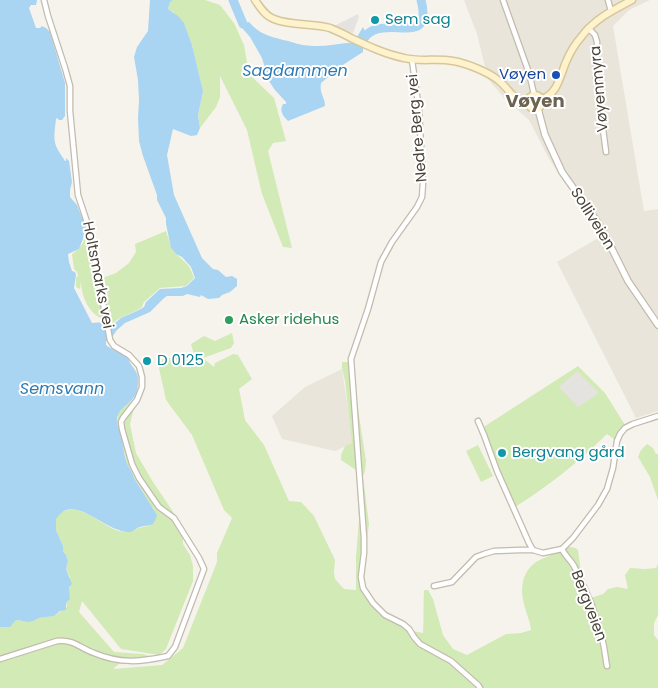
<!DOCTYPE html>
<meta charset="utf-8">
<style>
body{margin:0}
canvas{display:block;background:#f6f3ec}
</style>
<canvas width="658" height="688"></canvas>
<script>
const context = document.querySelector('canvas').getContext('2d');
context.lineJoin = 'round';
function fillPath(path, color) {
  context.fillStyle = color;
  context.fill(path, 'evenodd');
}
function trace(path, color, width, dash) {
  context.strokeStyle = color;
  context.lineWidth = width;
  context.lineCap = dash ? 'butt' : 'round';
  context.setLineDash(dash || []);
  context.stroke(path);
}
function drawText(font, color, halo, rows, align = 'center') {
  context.font = font + ' Poppins,sans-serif';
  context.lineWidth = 4;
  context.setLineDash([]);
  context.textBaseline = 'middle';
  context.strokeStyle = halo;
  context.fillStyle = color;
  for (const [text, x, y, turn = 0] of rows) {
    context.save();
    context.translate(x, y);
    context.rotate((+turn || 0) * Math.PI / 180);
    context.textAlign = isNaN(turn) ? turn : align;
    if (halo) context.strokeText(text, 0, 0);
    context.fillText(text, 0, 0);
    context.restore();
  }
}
const residential = new Path2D(`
 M464 0H650L629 10 613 26 644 211 658 209V411L636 418 557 262 600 237 548 157 529 120 505 99 488 79 477 34Z
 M342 369 353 443 335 451 282 439 272 416 305 387Z`);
const green = new Path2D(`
 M173 0H205L220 5 234 23 244 45 249 74 274 98 286 141 273 143 268 151 292 248 283 247 262 194 247 130 220 76V97L216 107 200 128 198 115 203 91 192 45 184 23 173 12 168 9 170 2Z
 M166 231 172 250 187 264 190 268 194 278 186 286 160 288 144 302 142 307 136 311 120 318 113 323 109 324 102 278 116 273 129 263 136 252 135 244Z
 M86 233 88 236 100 297 103 319C89 314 81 296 81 281L80 289 76 287V278L78 276 77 272 74 269 72 254C81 248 84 243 86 233Z
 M232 333 234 343 231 348 203 358 214 367 215 363 233 354 238 355 252 379 239 389 245 420 264 445 289 501 301 502 314 516 335 560 334 572 335 579 344 589 356 590V557L359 520 356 470 341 460V455L345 446 352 443 345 381 342 368V362H350L355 389 366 461 365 471 363 477 369 524 362 578 364 587 380 611 399 624 413 631 423 633C424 619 423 604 424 590H428L433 599 443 635 453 649 467 655 506 634 521 633 531 630C530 620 526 613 524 604 520 588 522 572 536 562 541 559 548 556 554 554 562 550 570 543 578 550L582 579 586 598 594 597 603 594 608 589 617 587 628 589 625 575 630 568 645 569 656 568 658 564V615L654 623V635L658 640V688H0V627L12 625 14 621 18 620 27 622 39 618 54 616 67 607 66 603 70 599 69 590 70 577 66 569 68 561 66 555 63 551V546L56 530V518C58 516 61 512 65 511 81 503 104 527 119 531 131 534 138 526 150 526L154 509 149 504 143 492 134 478 133 473 126 462 122 437 117 424 118 414 122 408 133 400 135 404 130 424 136 453 153 482 182 525 183 544 190 555 193 566V581L166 649 159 655 121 649 82 601 79 612 114 652 143 654 153 657 144 662 119 664 113 669 162 665 183 648 217 562V553L232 518 224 510 192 435 166 400 159 368 163 358H195L191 344 204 336 215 341Z
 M578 366 605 393 625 425 615 440 607 434C580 461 547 487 515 507L482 428Z
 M647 444 653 448 656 454H658V500L650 477 638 457 641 450Z
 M478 445 493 476 481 482 466 451Z`);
const parking = new Path2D(`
 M358 14 359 17 353 33 334 26Z
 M577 371 599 393 578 407 559 387Z`);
const water = new Path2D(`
 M0 0H37L36 5H31L29 8 36 28H40L42 26 46 28 50 32 65 83V116L62 120H59L57 118 56 119C55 128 53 138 56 146 58 151 62 156 65 161H66V158L69 161 72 182 70 190V197L77 205 83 220 85 227 83 239 79 249 68 254 69 262 72 271 75 272 76 275 74 288 92 323 105 322 107 331H105V333H107L109 341H106V345C112 350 121 352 127 357 129 359 130 364 133 367 137 373 139 376 138 384 137 407 116 403 117 423 118 428 121 433 122 438 123 445 124 454 126 461 128 467 133 472 134 478L157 515C153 529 149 524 140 527 136 528 134 531 130 532 108 533 83 502 64 511 61 513 58 516 56 519V530L63 546V551L66 555 68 561 66 569 72 584 69 587 70 599 66 603V610L60 611 54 616 39 618 33 621 27 622 18 620 15 621 10 627H0Z
 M150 0H173L170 2 168 9 178 16 184 23 192 45 203 91 198 115 200 128 197 135 191 136 173 129 167 155 174 195 202 258 213 269 218 270 226 277 232 276 237 279V286L230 292 222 295 219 298 208 299 201 295 200 297 187 294 183 296H167L163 299 150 312 125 323 117 330 112 337 109 325 114 324 121 318 137 311 144 307 146 302 160 289 181 288 187 286 195 278 191 267 182 257 176 254 171 248 166 224V218L157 200V195L143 156 139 141 138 118 139 100 138 80 134 57 137 47 148 31Z
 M249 22C259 34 269 36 283 40 290 41 296 44 303 45 320 48 337 44 354 42L363 27 369 39 363 47V52L338 68 331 75 321 83C319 93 325 97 325 106L288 121C283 116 279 111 283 104H286V102L275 90 269 81 262 58 250 37 243 29V24Z`);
const river = new Path2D(`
 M233 0 243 24
 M359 43C363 38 367 33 374 30 398 21 432 43 421 0`);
const minor = new Path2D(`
 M503 0 529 73 534 94
 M608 0 611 11
 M588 28 595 35 597 42 596 76 606 152
 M412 60 419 110 423 183 422 197 417 207 392 242 381 262 368 309 351 359 364 538V553L361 577 363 588 373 603 385 615 403 624 409 629 414 637 420 644 451 661 478 685 480 688
 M478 421 484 435 497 471 529 543 533 550
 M562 549C565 556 572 561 575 568 586 589 597 617 602 639 605 648 605 657 607 666
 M434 586 452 582 476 557 484 554 494 551 520 550H533L543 553 562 549 573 538 598 505 607 489 613 468 617 441 620 434 625 428 633 424 658 416
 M0 659 57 641C73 639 80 648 94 653 120 664 141 662 168 656L175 647 204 569 199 558 174 518 159 507 152 497 139 478 132 464 122 429 121 422 123 418 137 400 142 387V377L139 366 129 355 114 346 110 340 89 228 78 195 70 111V86L65 68 48 16 44 0`);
const tertiary = new Path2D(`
 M538 109 545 135 562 172 596 220 608 241 628 281 658 325`);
const secondary = new Path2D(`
 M255 0C260 7 265 16 274 19 291 26 312 23 330 28 337 31 344 34 351 38 368 46 385 54 404 58 420 62 437 58 453 61 466 63 488 72 498 80 510 89 512 101 528 102
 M528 102a7 7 0 1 1 14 0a7 7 0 1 1-14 0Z
 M542 99C558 93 560 76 566 62 570 52 575 44 582 36 595 19 613 10 632 0`);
const markers = [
 [375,20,5,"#0f9aa8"],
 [556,75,5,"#1a4fb4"],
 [229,320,5,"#2e9e5b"],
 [147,361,5,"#0f9aa8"],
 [502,453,5,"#0f9aa8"]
];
const cultureNames = [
 ["Sem sag",385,20],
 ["D 0125",157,361],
 ["Bergvang gård",512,453]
];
const transitNames = [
 ["Vøyen",546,75]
];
const streetNames = [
 ["Vøyenmyra",600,89,-95],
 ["Nedre Berg vei",418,128,-95],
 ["Solliveien",592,219,58],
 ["Holtsmarks vei",97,275,79],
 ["Bergveien",588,606,69]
];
const leisureNames = [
 ["Asker ridehus",239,320]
];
const waterNames = [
 ["Sagdammen",295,72],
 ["Semsvann",62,390]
];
const quarterNames = [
 ["Vøyen",535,102]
];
fillPath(residential, '#eae5da');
fillPath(green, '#d2eab5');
fillPath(parking, '#e5e3e0');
fillPath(water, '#a9d4f2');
trace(river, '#a9d4f2', 9);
trace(minor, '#c2bbae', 7);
trace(tertiary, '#c2bbae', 8);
trace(secondary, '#d6c79b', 9);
trace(minor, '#fff', 4.5);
trace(tertiary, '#fff', 5.5);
trace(secondary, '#fff3cd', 6);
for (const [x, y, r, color] of markers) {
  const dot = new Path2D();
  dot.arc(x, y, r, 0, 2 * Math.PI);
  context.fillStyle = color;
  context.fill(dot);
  trace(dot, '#fff', 2);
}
drawText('15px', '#0d838f', '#fff', cultureNames, 'left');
drawText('15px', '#164399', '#fff', transitNames, 'right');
drawText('15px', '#4b4439', '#fff', streetNames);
drawText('15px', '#27864d', '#fff', leisureNames, 'left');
drawText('italic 16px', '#2e7ab2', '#fff', waterNames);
drawText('bold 18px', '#6e6250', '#fff', quarterNames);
</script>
